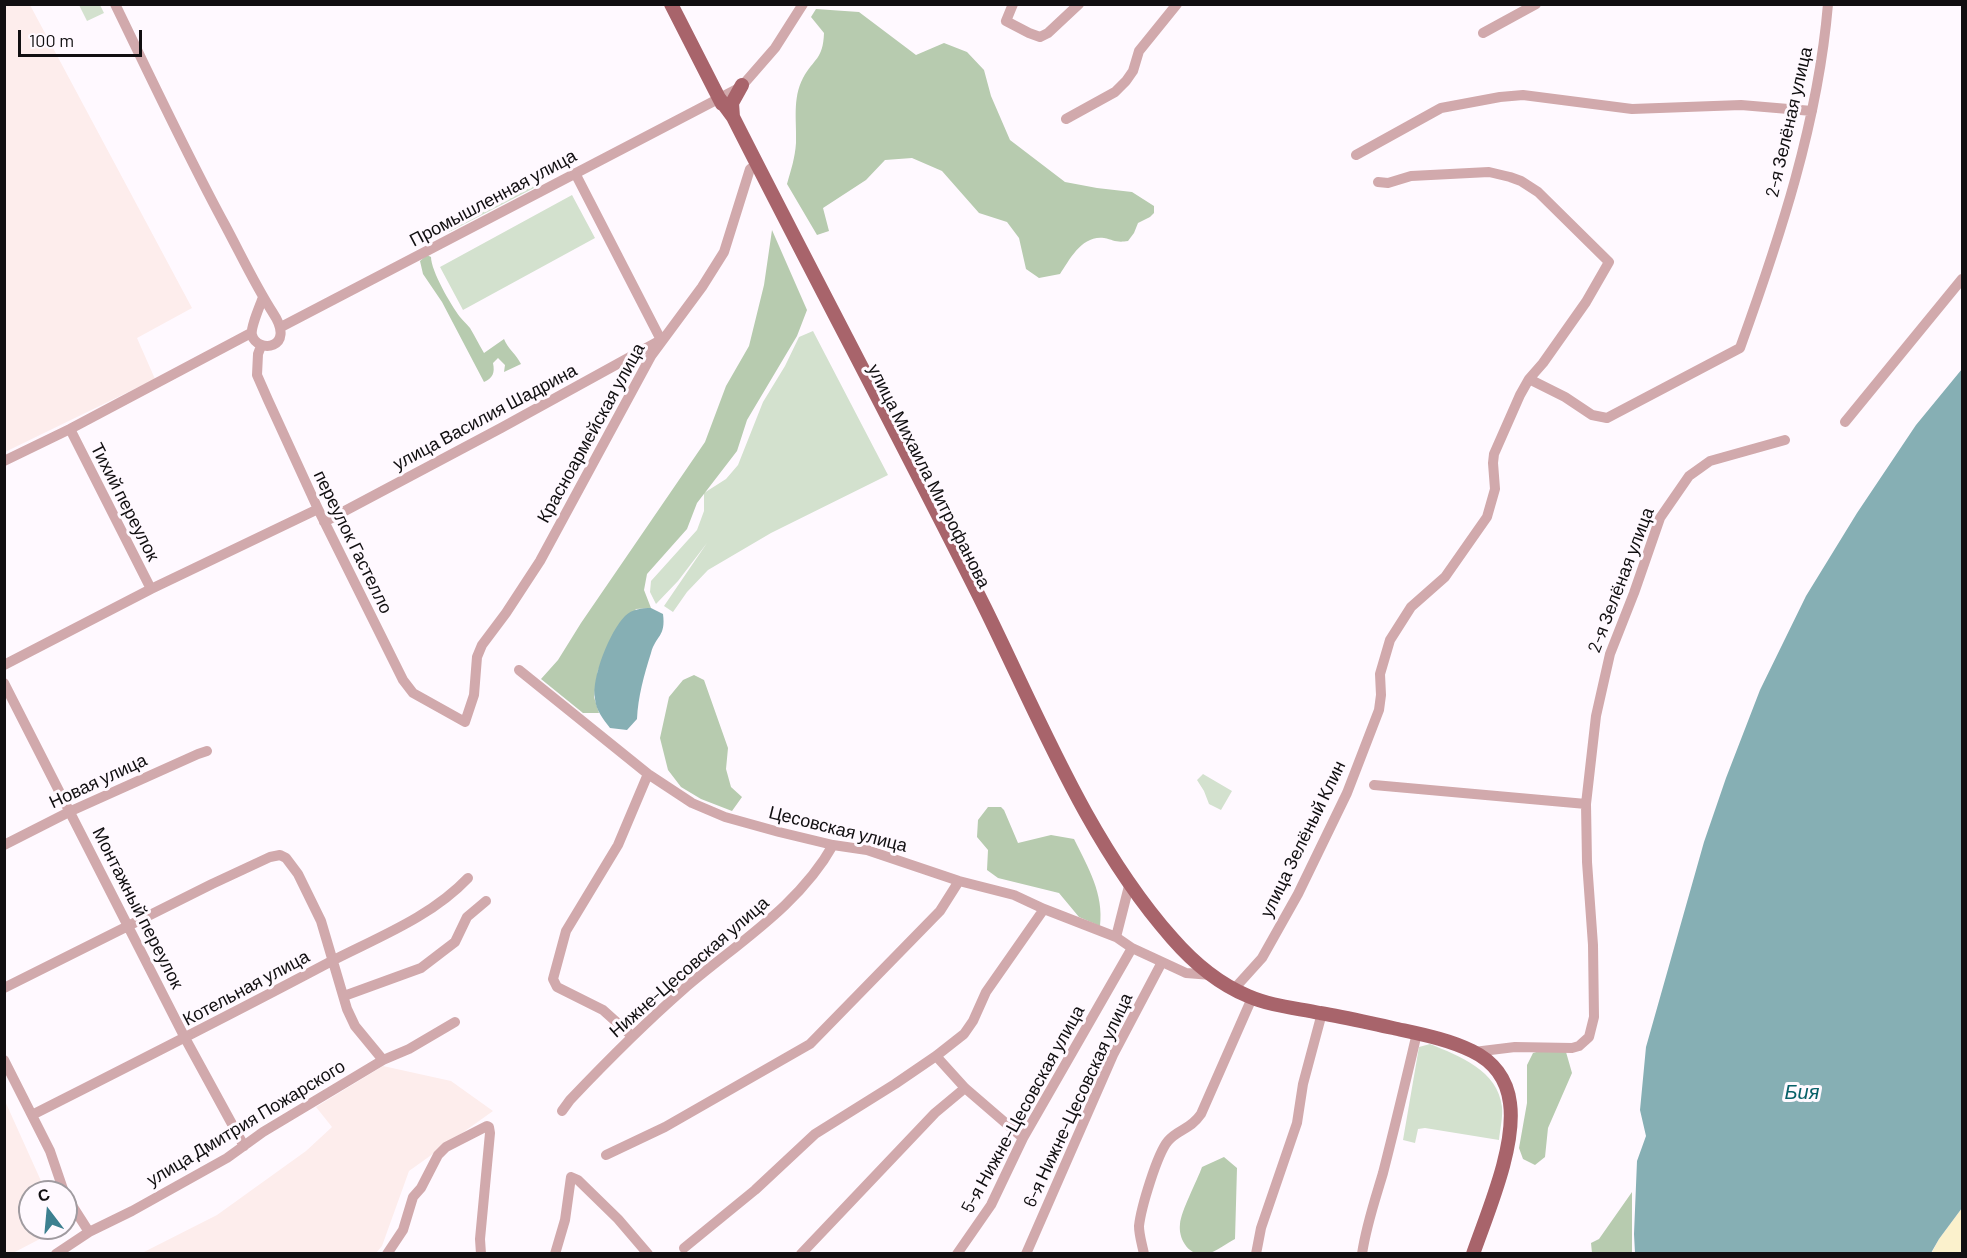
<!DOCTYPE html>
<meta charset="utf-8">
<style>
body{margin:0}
#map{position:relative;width:1967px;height:1258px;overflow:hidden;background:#fff9ff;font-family:Barlow,sans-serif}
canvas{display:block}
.frame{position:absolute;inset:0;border:6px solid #110f11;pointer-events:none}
.north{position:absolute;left:18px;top:1180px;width:60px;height:60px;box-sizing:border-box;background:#fff9ff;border:2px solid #a09ba0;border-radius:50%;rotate:344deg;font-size:16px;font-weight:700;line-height:24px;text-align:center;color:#110f11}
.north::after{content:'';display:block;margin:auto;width:21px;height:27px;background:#3d8090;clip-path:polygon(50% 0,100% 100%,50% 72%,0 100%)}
.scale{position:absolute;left:18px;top:30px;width:124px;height:27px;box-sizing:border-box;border:3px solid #110f11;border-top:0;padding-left:8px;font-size:18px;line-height:21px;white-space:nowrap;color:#110f11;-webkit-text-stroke:4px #fff9ff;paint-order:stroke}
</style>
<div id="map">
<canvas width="1967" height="1258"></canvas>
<div class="frame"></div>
<div class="north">С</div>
<div class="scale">100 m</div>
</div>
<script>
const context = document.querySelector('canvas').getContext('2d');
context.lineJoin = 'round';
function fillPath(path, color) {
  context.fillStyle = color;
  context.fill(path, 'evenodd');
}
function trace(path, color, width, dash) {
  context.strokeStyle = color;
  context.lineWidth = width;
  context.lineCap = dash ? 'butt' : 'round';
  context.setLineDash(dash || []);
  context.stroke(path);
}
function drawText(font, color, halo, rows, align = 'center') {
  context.font = font + ' Barlow,sans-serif';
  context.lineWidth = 6;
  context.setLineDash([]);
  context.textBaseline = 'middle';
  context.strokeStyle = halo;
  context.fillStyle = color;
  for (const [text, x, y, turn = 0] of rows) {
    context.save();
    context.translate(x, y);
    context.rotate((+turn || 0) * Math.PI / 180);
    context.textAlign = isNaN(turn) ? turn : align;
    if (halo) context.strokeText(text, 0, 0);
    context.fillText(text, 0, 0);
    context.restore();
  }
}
const industrial = new Path2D(`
 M5 5H30L192 308 137 338 155 379 5 452Z
 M383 1066 451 1081 493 1111 409 1171 382 1246 376 1253 140 1254 217 1215 306 1151 332 1127 316 1107Z
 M5 1101 46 1192H30V1228H61L11 1254 4 1253Z`);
const green = new Path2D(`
 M79 5H100L104 13 87 21Z
 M529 179 534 188 449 232 444 223 452 218 457 222 523 188 521 181Z
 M572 195 595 238 463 310 440 267Z
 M813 331 888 475 771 533 708 570 687 592 673 612 664 606 707 543 678 581 656 604 650 592 651 581 697 530 704 511V493L726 479 738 465 763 402 785 366 799 337Z
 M1203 774 1232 791 1221 810 1209 804 1204 791 1197 780Z
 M1430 1044C1459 1056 1498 1070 1502 1107 1503 1117 1500 1130 1499 1140L1425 1128 1418 1129 1415 1143 1403 1140 1419 1047Z`);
const forest = new Path2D(`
 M816 9 859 12 916 55 944 43 967 52 984 70 991 96 1010 140 1065 182 1097 188 1132 192 1154 206V213L1150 217 1138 223 1134 233 1128 241C1116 243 1114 240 1104 238 1082 235 1070 259 1060 274L1039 278 1026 269 1019 238 1007 222 979 213 942 171 912 158 885 160 866 180 823 208 829 231 817 235 787 184C791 170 795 158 796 143 797 122 792 99 803 78 814 58 823 60 824 33L811 17Z
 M772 230 807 310 797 336 747 420 737 451 697 503 687 529 647 574 644 590 651 608 636 609 598 670 594 697 599 713H583L541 679 558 660 581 623 705 442 726 386 749 346 764 285Z
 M427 255 431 257C431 271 451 305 460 317 463 321 467 324 470 328 475 336 479 345 484 353L504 339C508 349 516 354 521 364L504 372 505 365 498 358 493 363C495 373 493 378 484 382L442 302 423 274 420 261Z
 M694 675 704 680 728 748 726 769 731 787 742 797 732 811 701 799 681 787 668 770 660 738 669 697 683 680Z
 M988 807H1001L1004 810 1018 843 1051 835 1074 839C1088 867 1104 894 1100 926L1079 917 1059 893 998 878 987 870 988 850 977 837 978 820Z
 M1550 1048 1566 1052 1572 1073 1548 1128 1545 1157 1535 1165 1523 1159 1519 1148 1527 1103V1065L1533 1053Z
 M1224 1157 1237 1168 1235 1239C1227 1243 1216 1252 1206 1254 1189 1257 1178 1239 1180 1224 1181 1211 1197 1181 1202 1167Z
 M1632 1192V1253H1592L1591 1243 1599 1239Z`);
const sand = new Path2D(`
 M1962 1208V1253L1931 1254 1939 1239Z`);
const water = new Path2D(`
 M1962 369V1208L1939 1239 1931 1253H1635L1634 1234 1637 1161 1646 1136 1640 1110 1646 1047 1704 842 1726 778 1760 690 1806 596 1857 513 1916 425Z
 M651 608 663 614C666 637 656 635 651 653 644 675 638 697 637 719L627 730 610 728C603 719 596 710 595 699 591 678 610 631 625 616 632 609 642 608 651 608Z`);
const minor = new Path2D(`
 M115 4C151 78 186 153 225 225 241 255 255 285 273 313 297 349 257 354 252 335 250 328 260 306 263 297
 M1013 4 1006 21 1029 33 1040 37 1048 33 1079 4
 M1483 33 1536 4
 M1066 119 1115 92 1126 81 1133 71 1139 51 1177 4
 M1356 155 1441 108 1500 97 1523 95 1632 109 1741 105 1812 111
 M281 327 741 87 775 48 803 4
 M261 346 258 354 257 375 268 400 318 509 403 680 413 693 465 722 474 695 477 657 482 645 506 613 540 561 651 356 702 287 724 252 750 169 757 164
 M1529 379 1565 397 1592 415 1607 418 1740 348C1780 237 1818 123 1828 4
 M1845 422 1962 279
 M70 429 151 589
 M4 461 70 429 251 333
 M324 522 501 428 661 340 575 173
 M4 665 151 589 318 509
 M519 670 648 774 692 803 725 817 779 832 833 845 867 850 959 881 1014 895 1044 909 1116 937 1132 948 1186 973 1212 975
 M4 683 185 1038 244 1146
 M1374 785 1586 804
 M4 845 71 811 198 754 207 751
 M1116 937 1129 886
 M4 988 212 884 270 857 280 855 286 858 298 874 321 921 347 1009 355 1026 383 1060
 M1234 989 1262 958 1298 894 1347 793 1379 710 1381 695 1380 674 1390 640 1411 607 1445 577 1487 517 1495 489 1493 463 1494 454 1520 395 1529 379 1543 363 1586 302 1609 262 1538 192 1521 181 1510 177 1489 172 1411 176 1388 183 1378 182
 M344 996 421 968 455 942 467 917 486 901
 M632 1036 603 1010 557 987 553 979 566 931 618 845 648 774
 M1474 1052 1515 1047 1572 1048 1579 1046 1589 1037 1594 1017 1593 945 1587 862 1586 804 1596 716 1610 654 1634 593 1660 518 1689 476 1710 461 1785 440
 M936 1056 965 1088 1023 1138
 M4 1060 50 1151 64 1192
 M562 1111 570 1100C607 1061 645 1023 685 988 736 944 799 906 833 845
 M32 1115C131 1065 230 1015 328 963 376 938 430 918 468 878
 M606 1155 665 1127 810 1044 940 911 959 881
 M66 1196 89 1232
 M684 1248 755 1190 815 1134 895 1084 936 1056 964 1034 973 1021 986 992 1044 909
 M56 1254 89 1232 132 1211 227 1158 263 1132 383 1060 409 1049 455 1022
 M387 1254 403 1230 413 1197 421 1188 438 1155 446 1147 487 1126 489 1127 490 1133 480 1239 481 1254
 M555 1254 565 1220 571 1177 578 1180 618 1219 648 1254
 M801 1254 935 1113 965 1088
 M957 1254 991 1205 1023 1138 1132 948
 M1026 1254 1113 1055 1162 962
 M1144 1254C1142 1244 1139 1235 1139 1226 1141 1208 1157 1154 1168 1141 1178 1129 1190 1130 1201 1114L1252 998
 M1256 1254 1261 1228 1297 1123 1303 1084 1322 1013
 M1362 1254C1366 1226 1375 1200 1383 1173 1395 1126 1406 1080 1417 1033`);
const major = new Path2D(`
 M671 4 722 104
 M719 98 733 117C816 281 903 444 985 608 1040 720 1089 844 1172 938 1192 961 1219 984 1248 996 1271 1006 1296 1008 1320 1013 1345 1017 1369 1023 1393 1028 1420 1034 1448 1039 1472 1051 1493 1061 1507 1079 1510 1103 1516 1147 1488 1211 1473 1254
 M733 117 732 103 742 85`);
const streetNames = [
 ["2-я Зелёная улица",1789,122,-77],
 ["Промышленная улица",493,198,-28],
 ["улица Василия Шадрина",485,417,-28],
 ["Красноармейская улица",591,433,-61],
 ["улица Михаила Митрофанова",929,476,63],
 ["Тихий переулок",125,502,63],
 ["переулок Гастелло",353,542,64],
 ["2-я Зелёная улица",1621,580,-69],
 ["Новая улица",98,781,-25],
 ["Цесовская улица",838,829,14],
 ["улица Зелёный Клин",1303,839,-64],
 ["Монтажный переулок",138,908,63],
 ["Нижне-Цесовская улица",689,967,-41],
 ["Котельная улица",246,988,-28],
 ["6-я Нижне-Цесовская улица",1078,1100,-65],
 ["5-я Нижне-Цесовская улица",1023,1109,-61],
 ["улица Дмитрия Пожарского",246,1123,-31]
];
const waterNames = [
 ["Бия",1802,1092]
];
fillPath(industrial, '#fdedec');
fillPath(green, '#d3e1ce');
fillPath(forest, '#b7cbaf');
fillPath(sand, '#fbf1cc');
fillPath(water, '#86afb4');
trace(minor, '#d1a9ac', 10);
trace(major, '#a8646b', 14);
drawText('18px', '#110f11', '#fff9ff', streetNames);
drawText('italic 20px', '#086068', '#fff9ff', waterNames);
</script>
